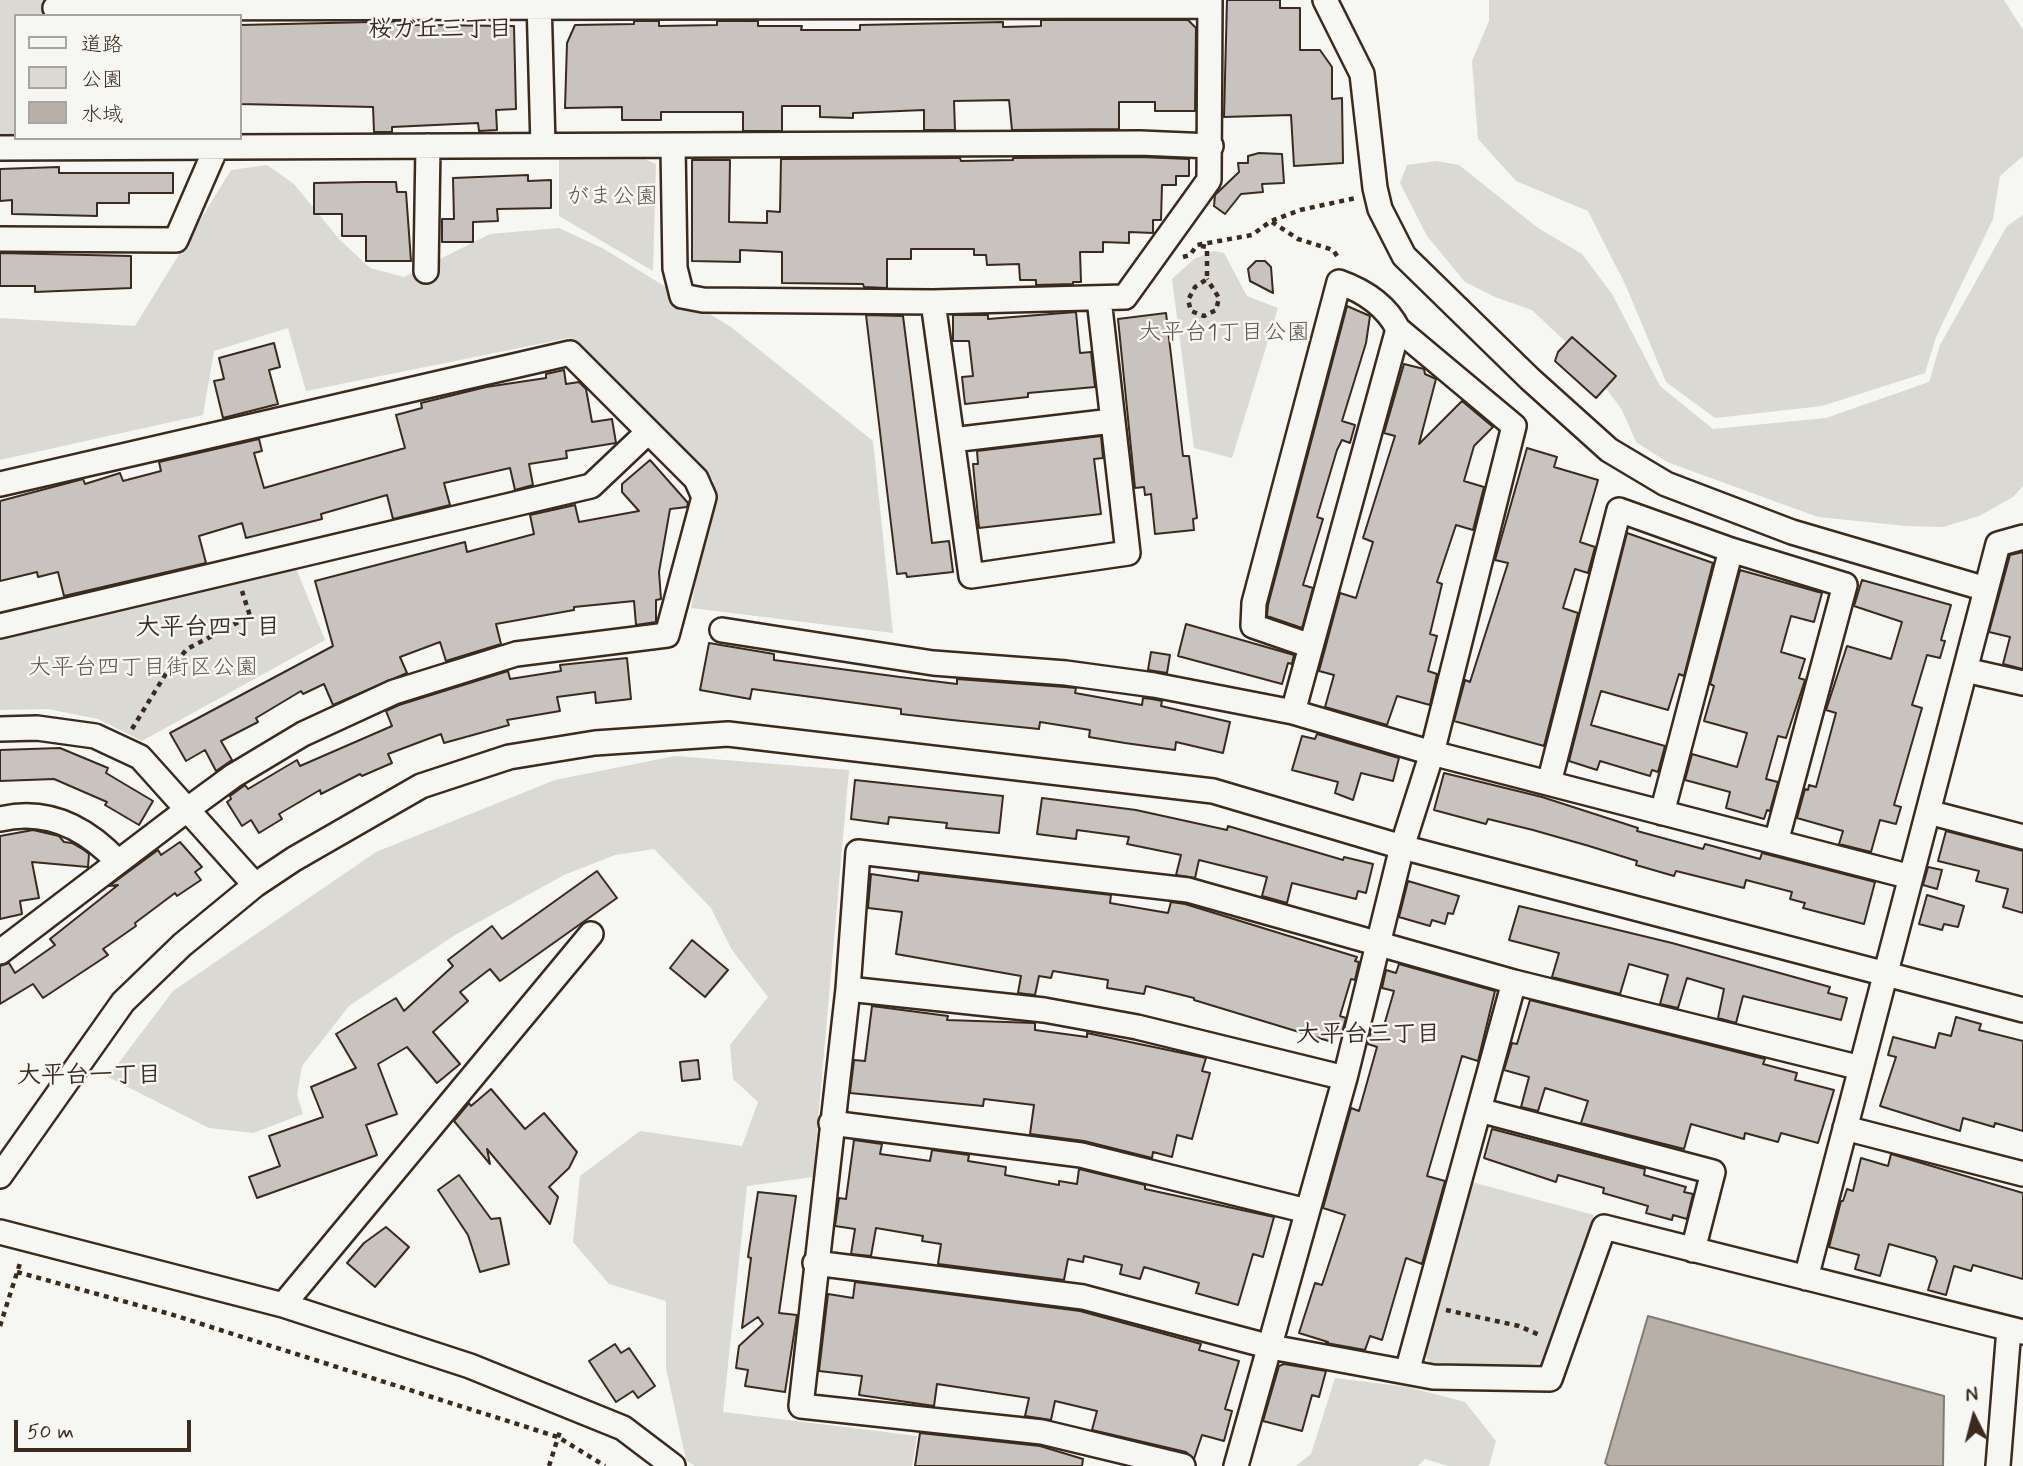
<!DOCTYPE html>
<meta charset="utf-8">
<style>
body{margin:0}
#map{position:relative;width:2023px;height:1466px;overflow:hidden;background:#f6f6f2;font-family:Mynerve,"Klee One",sans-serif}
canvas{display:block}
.legend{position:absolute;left:14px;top:14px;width:228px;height:126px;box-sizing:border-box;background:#f6f6f2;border:2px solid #aba49d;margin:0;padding:9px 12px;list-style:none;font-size:21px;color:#3b2a1e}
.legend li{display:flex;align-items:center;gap:14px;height:35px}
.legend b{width:35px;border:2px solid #aba49d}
.north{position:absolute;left:1939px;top:1382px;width:70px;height:70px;-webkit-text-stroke:5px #f6f6f2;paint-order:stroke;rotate:354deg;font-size:19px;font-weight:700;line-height:28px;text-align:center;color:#3b2a1e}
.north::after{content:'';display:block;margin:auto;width:24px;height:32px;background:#3b2a1e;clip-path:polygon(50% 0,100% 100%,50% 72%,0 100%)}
.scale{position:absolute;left:14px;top:1420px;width:177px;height:32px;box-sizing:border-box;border:4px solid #3b2a1e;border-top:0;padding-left:9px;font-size:21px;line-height:24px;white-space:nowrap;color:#3b2a1e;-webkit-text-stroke:5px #f6f6f2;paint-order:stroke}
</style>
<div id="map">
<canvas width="2023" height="1466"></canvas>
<ul class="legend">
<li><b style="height:9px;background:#f6f6f2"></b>道路</li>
<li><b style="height:19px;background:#dad9d3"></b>公園</li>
<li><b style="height:19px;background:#b6b0a9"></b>水域</li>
</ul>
<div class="north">N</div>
<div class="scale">50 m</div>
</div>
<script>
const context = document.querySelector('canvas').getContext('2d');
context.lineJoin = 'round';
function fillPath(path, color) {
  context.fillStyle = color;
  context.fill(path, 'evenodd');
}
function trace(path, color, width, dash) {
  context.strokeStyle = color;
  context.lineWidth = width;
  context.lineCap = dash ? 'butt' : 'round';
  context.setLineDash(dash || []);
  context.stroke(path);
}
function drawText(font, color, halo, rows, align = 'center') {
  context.font = font + ' Mynerve,"Klee One",sans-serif';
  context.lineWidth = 5;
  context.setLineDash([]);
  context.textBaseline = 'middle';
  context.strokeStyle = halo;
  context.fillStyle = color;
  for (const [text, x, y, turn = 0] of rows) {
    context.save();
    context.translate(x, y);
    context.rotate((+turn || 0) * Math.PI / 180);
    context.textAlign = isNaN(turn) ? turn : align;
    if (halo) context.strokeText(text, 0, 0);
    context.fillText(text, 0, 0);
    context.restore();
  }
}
const green = new Path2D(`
 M0 0H43L42 16H16V134H0Z
 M1489 0H2004L2023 30V156L2000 176 1993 219 1936 337 1925 373 1822 406 1715 418 1666 382 1626 286 1588 211 1516 181 1478 139 1472 61 1489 21Z
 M559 156 640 157 656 164 653 271 559 216Z
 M1437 161 1459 165 1538 228 1582 254 1612 294 1660 386 1713 429 1826 418 1929 382 1940 345 2007 226 2023 215V486L2013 497 1979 516 1943 527 1907 526 1818 517 1667 462 1636 442 1622 410 1586 361 1532 310 1495 297 1465 282 1427 236 1400 183 1407 165Z
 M267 165 294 184 339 239 370 268 404 277 490 234 559 228 604 249 731 327 873 441 893 633 691 608 714 481 569 338 306 391 288 328 214 351 203 415 0 460V318L135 326 231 170Z
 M1214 251 1224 253 1247 296 1278 308 1232 458 1194 448 1172 279 1194 259Z
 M296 568 325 640 142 741 98 719 48 709 0 710V638Z
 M675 756 849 770 813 1177 747 1186 723 1412 917 1436 912 1466H695L686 1460 666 1368V1301L609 1284 573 1242 580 1176 640 1131 742 1146 758 1102 733 1079 730 1045 768 997 732 950 711 908 654 849 615 855 564 875 455 935 349 1006 302 1066 297 1095 303 1114 253 1133 209 1128 108 1077 173 991 376 852 555 780Z
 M1468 1181 1594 1215 1547 1361C1510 1372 1470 1368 1432 1365L1421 1351Z
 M1335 1378 1408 1387 1465 1402 1496 1441 1489 1466H1448L1425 1459 1418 1466H1296L1311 1454Z`);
const water = new Path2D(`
 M1648 1316 1944 1396 1943 1466H1609L1605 1463Z`);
const building = new Path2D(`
 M1227 0H1280V8H1300V50H1320L1332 67V99L1342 98 1343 163 1294 166 1291 115 1224 117Z
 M1041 20H1188L1196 28 1195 111H1155V102H1119V129L1012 130 1009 100 954 101 955 130H924V110L853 113V118L820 117V106H782V131H743V112H661V120H622V107L565 108 567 43 575 25 634 24V21H659V26L717 25V21H758V26H802L801 30H860V25L1003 22V27L1041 26Z
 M415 21V25L514 26 516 109 496 110 497 130 479 131 478 123 392 127V132H374L373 107 240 104V25Z
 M1259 153 1282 154 1284 183 1262 184 1263 192 1241 194 1225 214 1214 206 1215 195 1239 172 1238 163H1248V156Z
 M1140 157 1189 159V176H1176V185H1162L1161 220H1153V233L1129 232V243L1103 242V252H1080L1081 282H1073V284L1036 285V280H1020L1019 264 987 265 986 255H974V249H911V259H887V288L864 287 863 284 782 283V252L740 250V262L692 261V160H730L729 222 767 223V211L780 212 781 159 955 158H960L961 161 1013 160V158Z
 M59 167V173H173V193H129V203H97V216L12 214V200L0 201V169Z
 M528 175V181L551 180V208L497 209 498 221 473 222V242H442V219H454L453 178Z
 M364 182H396L397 192H406L411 261H366V236H342V214H314V183Z
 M0 253 131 256V288L35 292V286H0Z
 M1256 261H1265L1271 267 1273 293 1250 281 1248 269Z
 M1347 306 1370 316 1366 343 1342 421 1355 425 1350 443 1342 440 1337 450 1317 517 1323 519 1303 585 1313 588 1302 628 1267 616 1268 605Z
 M1076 312 1080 353 1091 352 1095 387 1028 393V397L965 404 962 377 973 376 969 341H953V315H988V319Z
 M1166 313 1183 456H1189L1197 518 1193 519 1194 530 1155 534 1151 494 1145 495 1144 487 1135 488 1118 319Z
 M866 315 903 316 932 543 949 541 953 572 907 577 906 573 897 574Z
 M1572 337 1616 376 1596 398 1555 361 1558 352Z
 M274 343 280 367 269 370 278 404 223 418 214 381 224 379 219 358Z
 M1404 364 1424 369 1425 374 1436 379 1419 444 1462 401 1493 427 1474 446 1464 481 1484 487 1473 530 1456 525 1437 582 1442 584 1430 634 1437 636 1428 671 1437 674 1430 705 1397 696 1387 725 1325 707 1334 675 1319 671 1340 593 1356 598 1373 542 1363 538 1395 436 1384 433Z
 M564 370 566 384 579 382 586 389 592 422 612 419 616 443 566 451 567 458 529 464 533 485 515 490 510 468 444 483 450 505 393 519 387 495 321 514 322 519 246 538 242 523 199 536 206 563 64 596 58 572 38 577 37 572 0 581V501L83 479 85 484 120 473 123 481 161 471 159 462 259 439 262 451 254 453 264 488 405 448 396 415 422 408 421 403 486 387 546 378V374Z
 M1101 436 1103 458 1094 459 1101 514 979 528 973 464H978L977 451Z
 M1527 448 1557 457 1554 467 1598 480 1580 542 1595 547 1588 573 1575 569 1563 608 1578 613 1544 746 1454 721 1465 680 1470 682 1508 563 1495 560Z
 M650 460 688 503 687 507 670 509 659 572 661 599 656 600V622L636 625 634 601 574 607V610L496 624 501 644 446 661 440 642 400 657 407 673 333 705 324 684 303 694 301 691 256 718 258 722 221 741 232 760 216 771 205 750 186 761 170 733 333 646 315 581 465 542 467 552 534 534 530 515 575 505 579 522 639 511 622 492V484Z
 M1627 533 1713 563 1684 676 1679 674 1668 710 1601 691 1591 725 1665 746 1658 772 1652 770 1650 776 1600 761 1597 770 1569 761Z
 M2023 552V669L2003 664 2010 637 1989 632 2010 555Z
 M1740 570 1822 593 1814 622 1791 616 1781 652 1805 659 1799 678 1805 680 1786 738 1778 736 1766 779 1778 782 1770 811 1767 810 1764 819 1726 808 1730 792 1685 780 1692 754 1737 767 1747 733 1704 721 1714 686 1710 684Z
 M1862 580 1951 605 1941 640 1945 641 1940 658 1927 655 1912 705 1922 708 1894 805 1901 807 1896 824 1880 820 1871 852 1839 844 1843 831 1797 818 1805 789 1808 790 1809 785 1816 787 1836 713 1826 710 1847 646 1891 659 1902 622 1854 606Z
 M1186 624 1294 655 1292 664 1288 663 1282 684 1178 656Z
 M709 643 774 654V660L900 677 957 684V679L1065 687 1076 688 1075 693 1142 705 1143 698 1152 699 1162 701 1161 706 1230 722 1223 753 1176 742 1175 750 1125 743 1089 737 1090 730 1040 722 1039 729 952 720 901 714V709L752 689 750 699 700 690Z
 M1151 652 1170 655 1167 673 1148 670Z
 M627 658 631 699 596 703 595 692 557 697 560 711 507 720 509 725 444 743 441 734 388 754 392 763 362 776 360 774 321 794 320 790 279 814 282 819 259 833 251 820 242 826 227 802 231 799 230 796 245 785 248 789 297 760 300 766 392 726 386 711 399 705 508 671 510 679 561 671 560 665Z
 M1317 734 1399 758 1393 781 1361 773 1353 800 1335 793 1338 782 1292 770 1302 736 1315 739Z
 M60 748 108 768 106 773 153 801 139 825 105 805 107 802 54 779 0 781V750Z
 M1444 773 1542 797 1638 828 1637 831 1703 849 1705 844 1760 859 1762 853 1875 882 1864 924 1803 908 1805 903 1790 899 1792 892 1746 880 1744 888 1676 871 1674 876 1636 865 1637 861 1589 846 1533 830 1488 819 1486 824 1434 810Z
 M855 780 1003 796 999 833 946 828 947 823 889 817 888 824 851 819Z
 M1042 798 1136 810 1227 830 1228 826 1343 860 1344 857 1373 864 1366 893 1358 891 1356 899 1292 883 1287 903 1262 896 1267 877 1199 860 1195 878 1176 875 1181 855 1127 844 1129 837 1077 830 1076 839 1037 834Z
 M33 830 59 836 64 842 72 843 84 850 89 854 88 867 32 862 39 898 20 901 22 914 0 919V836Z
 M1946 831 2023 851V913L2003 907 2008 889 1976 881 1979 871 1938 861Z
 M180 842 202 867 195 872 201 880 177 896 175 893 135 923 136 926 103 949 108 955 43 998 33 984 0 1004V966L9 963 15 973 55 945 50 939 118 885 109 886 158 850 161 855Z
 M1928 867 1942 870 1937 889 1923 885Z
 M597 871 617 898 500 981 490 969 460 992 468 1001 433 1032 460 1064 437 1083 407 1047 378 1064 397 1114 366 1125 377 1155 257 1198 249 1177 280 1166 269 1136 323 1117 311 1087 356 1068 336 1034 396 998 404 1011 453 966 448 960 492 926 502 939Z
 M919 873 1111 895 1110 903 1168 913 1171 902 1185 904 1357 957 1355 961 1359 962 1355 980 1351 979 1340 1016 1346 1018 1341 1036 1334 1034 1332 1042 1194 1000V998L1146 986 1144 994 1107 988 1108 980 1053 971 1051 978 1039 976 1035 995 1018 993 1021 976 896 954 902 912 868 908 871 874 918 881Z
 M1408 881 1459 896 1453 914 1448 913 1445 924 1432 920 1430 926 1399 917Z
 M1927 895 1964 906 1958 927 1944 924 1942 930 1919 924Z
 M1519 906 1672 943 1830 987 1828 993 1847 998 1841 1020 1743 996 1736 1023 1718 1018 1724 989 1687 978 1678 1008 1660 1004 1668 975 1629 964 1620 994 1552 977 1559 953 1509 940Z
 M692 940 728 970 705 997 670 968Z
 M1399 964 1495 991 1478 1061 1462 1056 1427 1176 1445 1181 1422 1264 1406 1258 1382 1340 1370 1336 1365 1350 1326 1343 1328 1342 1299 1333 1315 1283 1322 1285 1345 1215 1323 1208 1351 1108 1359 1111 1377 1047 1368 1044 1372 1026 1383 1029 1394 991 1382 988 1386 970 1396 973Z
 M1530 1000 1765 1059 1763 1064 1797 1073 1795 1080 1834 1090 1818 1143 1781 1133 1778 1142 1745 1133 1744 1139 1691 1124 1684 1149 1581 1123 1588 1101 1545 1088 1538 1111 1521 1107 1529 1077 1504 1070 1512 1043 1517 1044Z
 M872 1006 948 1016 947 1020 1035 1023V1030L1087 1037V1033L1206 1058 1202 1071 1210 1073 1192 1139 1177 1135 1172 1157 1153 1152 1152 1158 1084 1141 1030 1134 1034 1105 984 1099 983 1106 850 1093 854 1060 865 1061Z
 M1956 1017 1981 1024 1979 1030 2023 1041V1131L1995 1123 1994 1127 1963 1118 1960 1131 1880 1106 1896 1057 1888 1055 1893 1037 1935 1048 1939 1033 1951 1036Z
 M698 1060 700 1079 682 1081 680 1062Z
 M491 1089 525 1129 544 1113 577 1152 569 1168 549 1187 558 1197 550 1224 487 1149 490 1164 454 1121 469 1103 471 1106Z
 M1492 1129 1645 1169 1644 1175 1686 1187 1684 1192 1693 1194 1687 1219 1673 1215 1672 1220 1646 1213 1648 1206 1603 1193 1604 1188 1558 1175 1556 1182 1484 1158Z
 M854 1140 882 1144 880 1154 930 1161 932 1150 969 1155 968 1161 1006 1167 1005 1175 1059 1185V1181L1077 1184 1079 1169 1145 1185V1189L1274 1217 1263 1257 1253 1254 1238 1305 1196 1293 1199 1283 1144 1267 1140 1279 1120 1274 1122 1265 1084 1256 1083 1262 1068 1259 1064 1280 938 1264 941 1244 922 1241 923 1236 876 1228 871 1256 851 1254 855 1229 835 1226 839 1198 846 1199Z
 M1891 1154 2023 1193V1279L1973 1265 1971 1271 1954 1266 1946 1295 1928 1290 1937 1261 1935 1257 1889 1244 1880 1276 1855 1269 1859 1255 1829 1247 1841 1201H1843L1847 1189 1853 1191 1861 1158 1888 1166Z
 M459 1175 491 1219 500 1218 509 1264 480 1272 468 1235 438 1190Z
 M758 1192 796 1196 779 1313 797 1315 785 1392 745 1386 748 1370 736 1368 739 1346 763 1324 758 1317 742 1328 751 1258 748 1257Z
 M386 1227 409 1247 375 1287 347 1263 364 1243Z
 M855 1282 1080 1311 1201 1344 1199 1350 1239 1361 1225 1409 1232 1411 1224 1441 1202 1435 1194 1459 1186 1452 1092 1430 1097 1411 1055 1401 1051 1420 1025 1416 1029 1398 937 1384 934 1406 859 1395 862 1376 819 1371 828 1294 853 1298Z
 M615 1344 621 1353 629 1348 655 1386 638 1398 633 1391 616 1402 589 1361Z
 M1284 1364 1326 1371 1319 1397 1312 1395 1302 1431 1263 1421 1279 1366Z
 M920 1433 1040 1446 1083 1459 1082 1466H915Z`);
const path = new Path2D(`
 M1272 222 1298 239 1333 250 1339 259
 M1201 246 1207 247V279L1195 287 1188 300 1191 311 1204 316 1216 310 1219 298 1207 279
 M1183 257 1190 255 1197 245 1252 235 1271 221 1300 210 1356 198
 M132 729 165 675 187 649 250 616 242 591
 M17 1272 170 1314 558 1437 605 1466
 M1446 1310 1519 1326 1542 1336
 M0 1326 21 1260
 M549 1466 561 1428`);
const minor = new Path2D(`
 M539 0 543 145
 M1325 0 1362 74 1375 188 1380 209 1404 256 1530 379 1609 450 1666 484 1792 532 1986 589
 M55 8 1210 6
 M673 147 675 268 682 296 703 300 933 302 1125 297 1209 180 1210 0
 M0 148 1140 143 1211 146
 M0 239 176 240 216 148
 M426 271 428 146
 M933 302 971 576 1128 553 1099 299
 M952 440 1112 421
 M0 484 570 353 696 479 704 497 667 635 516 654 394 692 303 734 233 776 188 809 0 952
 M0 626 591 486 648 432
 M722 630 933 663 1066 673 1154 685 1293 712 1432 753 1911 877
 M1311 646 1253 626 1254 603 1339 282C1364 291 1386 305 1398 329
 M1965 670 2023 683
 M0 729 37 728 95 736 140 757 255 885
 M1549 783 1619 510 1731 550 1845 585 1776 842
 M1928 812 2023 837
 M1662 813 1731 550
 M0 819C47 808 85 827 117 861
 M848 989 1044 1010 1137 1027 1345 1078
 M1479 1110 1713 1172 1693 1250
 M831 1123 1081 1155 1307 1211
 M1845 1128 2023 1174
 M0 1176 123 1002 182 945 255 885 294 859 421 786 509 757 595 743 728 734 1213 791 1402 847 2023 1010
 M0 1232 283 1305 470 1366 623 1428 673 1466
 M815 1263 1083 1297 1271 1347 1433 1377 1550 1379 1604 1227 2023 1332
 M1806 1278 1998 544 2023 537
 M283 1305 591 934
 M1407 1372 1514 982
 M1183 1466 1042 1432 801 1406 848 989 858 852 1188 890 1514 982 1861 1068
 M1236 1466 1345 1078 1402 847 1432 753 1514 426 1398 329 1293 712
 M1998 1466 2009 1329`);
const parkNames = [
 ["がま公園",612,198],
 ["大平台1丁目公園",1224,334],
 ["大平台四丁目街区公園",143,669]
];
const neighbourhoodNames = [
 ["桜ガ丘三丁目",440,31],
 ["大平台四丁目",208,629],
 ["大平台三丁目",1368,1036],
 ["大平台一丁目",89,1077]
];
fillPath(green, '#dad9d3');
fillPath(water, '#b6b0a9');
trace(water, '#857a71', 2);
fillPath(building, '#c8c3be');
trace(building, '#3b2a1e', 2);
trace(minor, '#3b2a1e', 28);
trace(path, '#3b2a1e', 4.5, [5, 5]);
trace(minor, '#f6f6f2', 23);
drawText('23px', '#63564b', '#f6f6f2', parkNames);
drawText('bold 24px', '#3b2a1e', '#f6f6f2', neighbourhoodNames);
</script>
